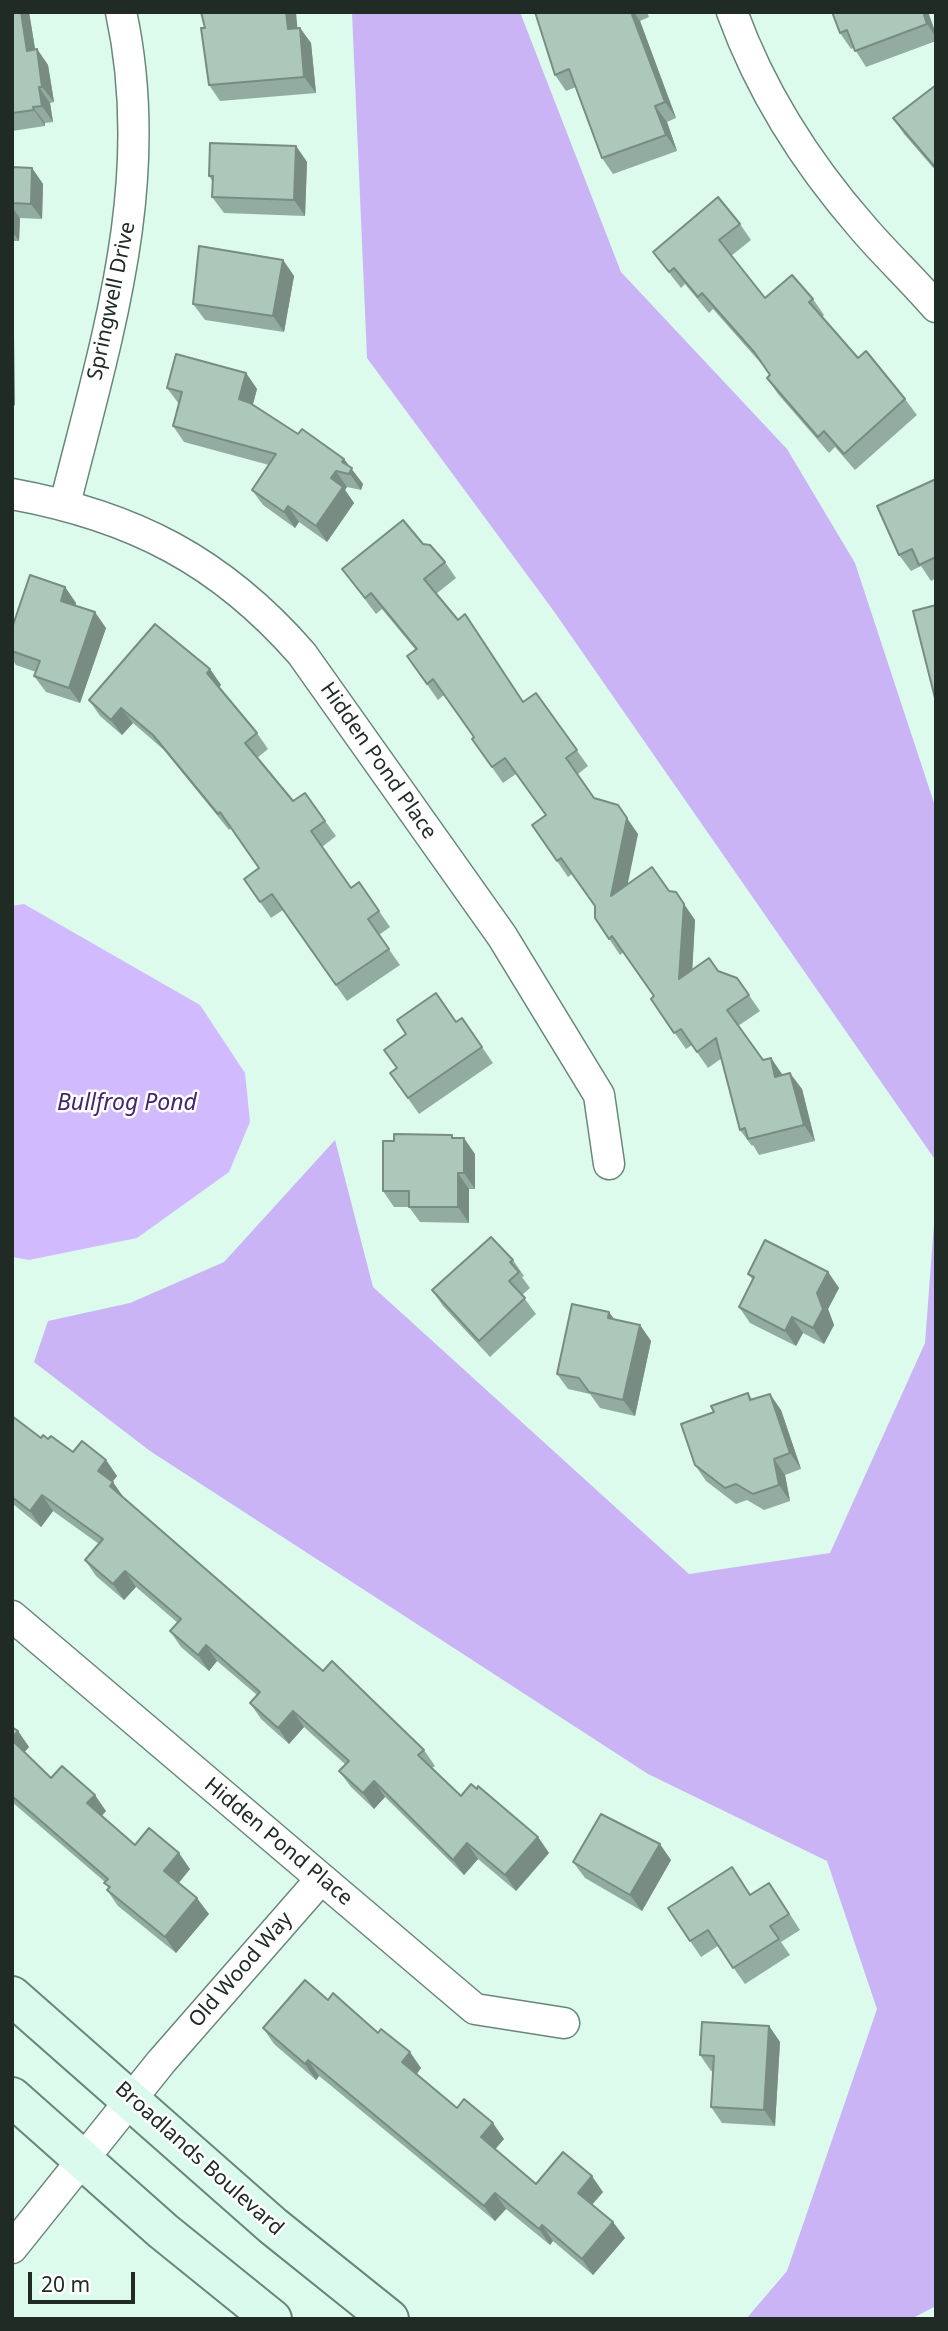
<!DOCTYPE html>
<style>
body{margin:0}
#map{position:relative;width:948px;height:2331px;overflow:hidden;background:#dcfbed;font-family:"Noto Sans",sans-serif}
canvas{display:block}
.frame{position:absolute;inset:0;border:14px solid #202b26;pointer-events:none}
.scale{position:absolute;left:28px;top:2272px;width:107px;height:32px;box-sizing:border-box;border:4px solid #202b26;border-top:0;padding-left:9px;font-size:21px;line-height:24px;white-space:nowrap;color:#202b26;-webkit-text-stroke:5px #fff;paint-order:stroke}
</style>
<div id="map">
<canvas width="948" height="2331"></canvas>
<div class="frame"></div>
<div class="scale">20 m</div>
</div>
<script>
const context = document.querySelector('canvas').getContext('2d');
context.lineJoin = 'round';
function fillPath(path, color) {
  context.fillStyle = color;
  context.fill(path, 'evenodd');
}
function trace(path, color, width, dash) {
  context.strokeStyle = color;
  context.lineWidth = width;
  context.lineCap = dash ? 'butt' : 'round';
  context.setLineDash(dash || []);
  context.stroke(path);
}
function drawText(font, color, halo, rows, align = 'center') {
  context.font = font + ' "Noto Sans",sans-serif';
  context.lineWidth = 5;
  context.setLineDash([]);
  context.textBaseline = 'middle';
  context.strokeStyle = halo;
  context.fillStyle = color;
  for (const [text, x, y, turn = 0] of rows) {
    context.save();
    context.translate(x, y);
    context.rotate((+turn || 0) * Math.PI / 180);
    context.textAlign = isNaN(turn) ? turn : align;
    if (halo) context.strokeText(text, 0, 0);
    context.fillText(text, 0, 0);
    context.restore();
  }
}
const forest = new Path2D(`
 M352 12H520L621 272 787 449 855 563 936 809V1161L553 610 367 358Z
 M335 1140 373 1287 689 1574 830 1553 925 1343 936 1197V2306L911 2319H746L787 2271 877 2009 827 1861 648 1774 150 1451 34 1362 48 1321 130 1303 224 1262Z`);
const water = new Path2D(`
 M24 904 200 1005 245 1073 250 1122 229 1172 137 1238 29 1260 12 1257V906Z`);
const minor = new Path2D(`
 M732 12C761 92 807 164 863 228 886 255 912 279 936 307
 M12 494C133 516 221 561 302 654L502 936 599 1095 609 1164
 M65 504C106 340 158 182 121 12
 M12 1616 475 2009 564 2023
 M12 2248 161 2062 321 1879`);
const secondary = new Path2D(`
 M12 1996 273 2226 389 2319
 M12 2097 163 2231 272 2319`);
const wall = new Path2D(`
 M12 12H29L35 49H37L48 65 54 102 50 103 53 122 45 123V126L12 131Z
 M535 12H647L649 17 640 21 676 118 667 122 677 151 613 174 602 158 576 87 566 91 555 75Z
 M832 12H928L936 34V41L866 67 854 48 851 49 840 33Z
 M297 28H300L311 43 316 93 220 101 209 85Z
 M936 85V171L904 134 893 118Z
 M296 146 307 162 305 216 224 213 212 197 213 182 209 176Z
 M12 167 32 168 43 184 42 219 20 218 19 241H12Z
 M740 224 751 240 731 256 765 298 813 299 824 315 822 317 858 358 905 399 917 415 855 470 835 447 829 453 778 394 767 378 770 375 766 369 713 309 709 313 685 284 681 288 653 252Z
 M283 260 294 276 284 332 205 320 193 304Z
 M246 373 257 389 253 404 298 434 344 459 363 484 361 490 347 487 345 490 354 503 327 542 299 522 295 528 263 505 252 490 269 465 184 442 173 426 179 404 167 388Z
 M936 479V578L931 581 921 566 911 571 899 555Z
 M423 544 445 562 456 578 436 594 458 620 476 630 523 702 536 693 588 766 578 774 594 798 638 834 627 884 669 891 695 920 692 970 718 971 737 978 760 1011 738 1026 763 1060 771 1058 782 1075 802 1089 815 1141 759 1155 753 1145 752 1146 740 1130 722 1058 708 1068 692 1045 686 1049 651 999 654 996 624 952 620 955 595 918V906L572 874 568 877 532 825 546 815 516 774 503 783 472 739 474 737 444 695 438 700 407 656 415 649 382 609 376 614 342 569Z
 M65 587 76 603 75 606 106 628 80 703 46 692 34 676 36 672 16 665 12 659V628Z
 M210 669 221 685 219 687 257 733 268 749 257 758 293 801 305 793 336 836 322 847 351 888 359 882 390 927 379 935 400 965 347 1001 283 910 271 918 244 879 259 868 231 828 229 830 164 750 133 723 122 735 100 716 89 700Z
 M462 1018 493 1063 419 1114 390 1073Z
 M454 1138 475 1154V1189H469V1223L420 1222 409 1207H394L383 1191 394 1141Z
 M513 1260 524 1276 522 1277 530 1288 522 1295 536 1314 490 1357 443 1306 432 1290Z
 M828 1272 839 1288 828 1309 834 1325 824 1344 803 1333 796 1346 750 1323 739 1307 753 1280 748 1274Z
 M609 1312 615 1320 640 1325 651 1341 635 1416 600 1408 590 1394 568 1389 557 1374Z
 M748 1393 752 1399 781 1410 801 1469 785 1475 790 1501 764 1510 747 1500 736 1504 706 1481 695 1465 714 1412Z
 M12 1416 41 1438 48 1439 73 1452 106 1460 117 1476 112 1482 123 1497 323 1671 424 1750 435 1766 432 1768 461 1796 538 1837 549 1853 516 1891 478 1859 464 1875 385 1797 374 1809 351 1787 339 1771 346 1765 304 1727 289 1744 261 1719 250 1703 257 1695 217 1661 209 1671 181 1647 170 1631 178 1623 136 1587 124 1600 96 1576 85 1560 99 1544 53 1511 41 1527 13 1504Z
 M12 1727 18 1731 29 1747 24 1752 51 1778 106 1811 102 1816 135 1845 190 1869 179 1883 209 1914 176 1953 118 1906 107 1890 108 1888 105 1882 12 1802Z
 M671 1860 642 1911 585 1878 573 1862Z
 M751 1895 780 1899 800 1930 781 1942 790 1955 745 1984 718 1946 701 1957 690 1941Z
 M328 2000 378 2033 421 2068 417 2074 457 2108 504 2139 495 2149 536 2184 603 2192 592 2205 613 2222 625 2238 593 2275 553 2241 550 2245 506 2209 495 2221 329 2084 319 2076 316 2080 274 2044 263 2028Z
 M769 2026 780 2042 775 2126 722 2123 711 2107 713 2071H711L700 2055Z`);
const shadedWall = new Path2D(`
 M21 12H29L38 67 27 51Z
 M286 12H296L299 45 288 29Z
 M631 12H634L640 21 676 118 665 102Z
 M923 12H928L936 34V37L927 24Z
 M300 28 311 43 316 93 304 77Z
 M37 49 48 65 54 102 42 87Z
 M39 87 50 103 53 122 42 106Z
 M655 106 667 122 677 151 666 135Z
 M33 107 45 123V126L34 110Z
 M296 146 307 162 305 216 294 200Z
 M32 168 43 184 42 219 31 204Z
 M12 207 20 218 19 241 12 231Z
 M283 260 294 276 284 332 273 316Z
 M12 331 14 334 15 406 12 402Z
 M246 373 257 389 250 415 239 399Z
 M344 459 363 484 361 490 342 462Z
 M336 471 347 487 345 490 354 503 327 542 316 526 331 478Z
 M288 506 299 522 295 528 284 512Z
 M65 587 76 603 72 616 61 601Z
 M95 612 106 628 80 703 69 688Z
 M210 669 221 685 218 688 207 673Z
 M121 708 133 723 122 735 111 720Z
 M627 818 638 834 622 912 611 896Z
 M676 892 695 920 691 994 679 979Z
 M771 1058 782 1074 787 1093 775 1077Z
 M790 1073 802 1089 815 1141 804 1125Z
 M464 1138 475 1154V1189L464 1173Z
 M458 1173 469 1189V1223L458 1207Z
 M828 1272 839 1288 828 1309 834 1325 824 1344 813 1328 817 1293Z
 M609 1312 620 1328 608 1318Z
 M792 1317 803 1333 796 1346 785 1331Z
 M640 1325 651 1341 635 1416 623 1400Z
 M770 1394 781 1410 801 1469 790 1453Z
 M774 1459 785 1475 790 1501 779 1485Z
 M106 1460 117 1476 109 1486 98 1471Z
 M113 1482 124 1498 110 1486Z
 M42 1495 53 1511 41 1527 30 1511Z
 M125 1571 136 1587 124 1600 113 1584Z
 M206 1645 217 1661 209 1671 198 1655Z
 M293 1711 304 1727 289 1744 278 1728Z
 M18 1731 29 1747 22 1755 12 1741V1738Z
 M374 1781 385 1797 374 1809 363 1793Z
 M95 1795 106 1811 98 1819 87 1803Z
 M538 1837 549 1853 516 1891 505 1875Z
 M467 1843 478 1859 464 1875 453 1860Z
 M660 1844 671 1860 642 1911 630 1895Z
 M179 1853 190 1869 175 1887 164 1871Z
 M197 1898 209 1914 176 1953 165 1937Z
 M769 2026 780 2042 775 2126 764 2110Z
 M410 2052 421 2068 413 2078 402 2062Z
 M308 2060 319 2076 316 2080 305 2064Z
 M493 2123 504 2139 492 2153 481 2137Z
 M592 2176 603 2192 589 2208 578 2193Z
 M495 2193 506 2209 495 2221 484 2206Z
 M613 2222 625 2238 593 2275 582 2259Z
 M542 2225 553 2241 550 2245 539 2229Z`);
const building = new Path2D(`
 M12 12H21L27 51 37 49 42 87H39L42 106 33 107 34 110 12 113Z
 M201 12H286L288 29 300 28 304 77 209 85 201 28H205Z
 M535 12H631L665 102 655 106 666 135 602 158 569 69 555 75Z
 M832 12H923L927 24 855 51 847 30 840 33Z
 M936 85V167H935L893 118Z
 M210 143 296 146 294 200 212 197 213 176H209Z
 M12 167 32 168 31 204 12 203Z
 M718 197 740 224 719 240 765 298 792 275 813 299 809 302 858 358 866 351 905 399 844 454 824 431 818 437 767 378 770 375 755 353 702 293 698 297 674 268 669 272 653 252Z
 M199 246 283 260 273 316 193 304Z
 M176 354 246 373 239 399 250 403 298 434 302 429 344 459 342 462 352 468 349 474 336 471 331 478 343 487 316 526 288 506 284 512 252 490 276 454 173 426 182 392 167 388Z
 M936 479V557L919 565 912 549 899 555 877 506Z
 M403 520 423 544 430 545 445 562 424 579 458 620 465 614 523 702 536 693 577 750 566 758 594 798 618 805 627 818 611 896 652 867 669 891 676 892 684 904 679 979 709 958 718 971 737 978 749 995 727 1010 763 1060 771 1058 775 1077 790 1073 804 1125 748 1139 745 1128 740 1130 716 1038 697 1052 681 1029 674 1033 651 999 654 996 612 936 609 939 595 918V906L561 858 557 861 532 825 546 815 505 758 492 767 472 739 474 737 433 679 427 684 407 656 417 649 371 593 365 598 342 569Z
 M30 575 65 587 61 601 95 612 69 688 34 676 40 661 12 651V628Z
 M936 605V702L913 611Z
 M155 624 210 669 207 673 257 733 245 743 293 801 305 793 325 821 311 831 351 888 359 882 379 911 368 919 389 949 336 985 272 894 260 902 244 879 259 868 220 812 218 814 153 735 121 708 111 720 89 700Z
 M436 993 456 1022 462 1018 482 1047 408 1098 390 1073 397 1068 384 1050 406 1034 397 1020Z
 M394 1134 452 1135V1138H464V1173H458V1207H409V1191H383V1141H394Z
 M491 1237 513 1260 510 1262 519 1272 509 1281 525 1298 479 1341 432 1290Z
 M765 1240 828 1272 817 1293 823 1309 813 1328 792 1317 785 1331 739 1307 754 1277 748 1274Z
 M572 1304 609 1312 608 1318 640 1325 623 1400 589 1392 579 1378 557 1374Z
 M748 1393 750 1400 770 1394 790 1453 774 1459 779 1485 753 1494 736 1484 725 1488 695 1465 681 1424 714 1412 711 1406Z
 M12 1416 41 1438 43 1435 48 1439 51 1436 73 1452 82 1441 106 1460 98 1471 113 1482 110 1486 323 1671 332 1661 424 1750 418 1755 461 1796 471 1784 477 1789 478 1786 538 1837 505 1875 467 1843 453 1860 374 1781 363 1793 339 1771 349 1761 293 1711 278 1728 250 1703 260 1692 206 1645 198 1655 170 1631 181 1619 125 1571 113 1584 85 1560 103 1539 42 1495 30 1511 12 1497Z
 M12 1727 18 1731 12 1738Z
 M12 1740 51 1778 62 1766 95 1795 87 1803 135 1845 149 1828 179 1853 164 1871 197 1898 165 1937 107 1890 110 1887 104 1883 108 1879 12 1796Z
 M601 1814 660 1844 630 1895 573 1862Z
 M732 1867 750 1895 769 1883 789 1914 770 1926 779 1939 733 1968 708 1930 690 1941 668 1908Z
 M305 1980 328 2000 333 1993 378 2033 381 2029 410 2052 402 2062 457 2108 464 2099 493 2123 481 2137 536 2184 563 2152 592 2176 578 2193 613 2222 582 2259 542 2225 539 2229 495 2193 484 2206 318 2068 308 2060 305 2064 263 2028Z
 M702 2022 769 2026 764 2110 711 2107 714 2056 700 2055Z`);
const streetNames = [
 ["Springwell Drive",112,301,-78],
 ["Hidden Pond Place",378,761,55],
 ["Hidden Pond Place",278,1842,40],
 ["Old Wood Way",241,1970,-49],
 ["Broadlands Boulevard",199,2159,42]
];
const waterNames = [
 ["Bullfrog Pond",127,1103]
];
fillPath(forest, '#cbb4f6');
fillPath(water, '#d1bafd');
trace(minor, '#6a867a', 33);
trace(secondary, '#6a867a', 42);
trace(minor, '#fff', 30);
trace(secondary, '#dbfaee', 38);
fillPath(wall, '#93aca1');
fillPath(shadedWall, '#788c83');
fillPath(building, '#abc8bb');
trace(building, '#788c83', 2);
drawText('21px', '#202b26', '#fff', streetNames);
drawText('italic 23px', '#462570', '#fff', waterNames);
</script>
